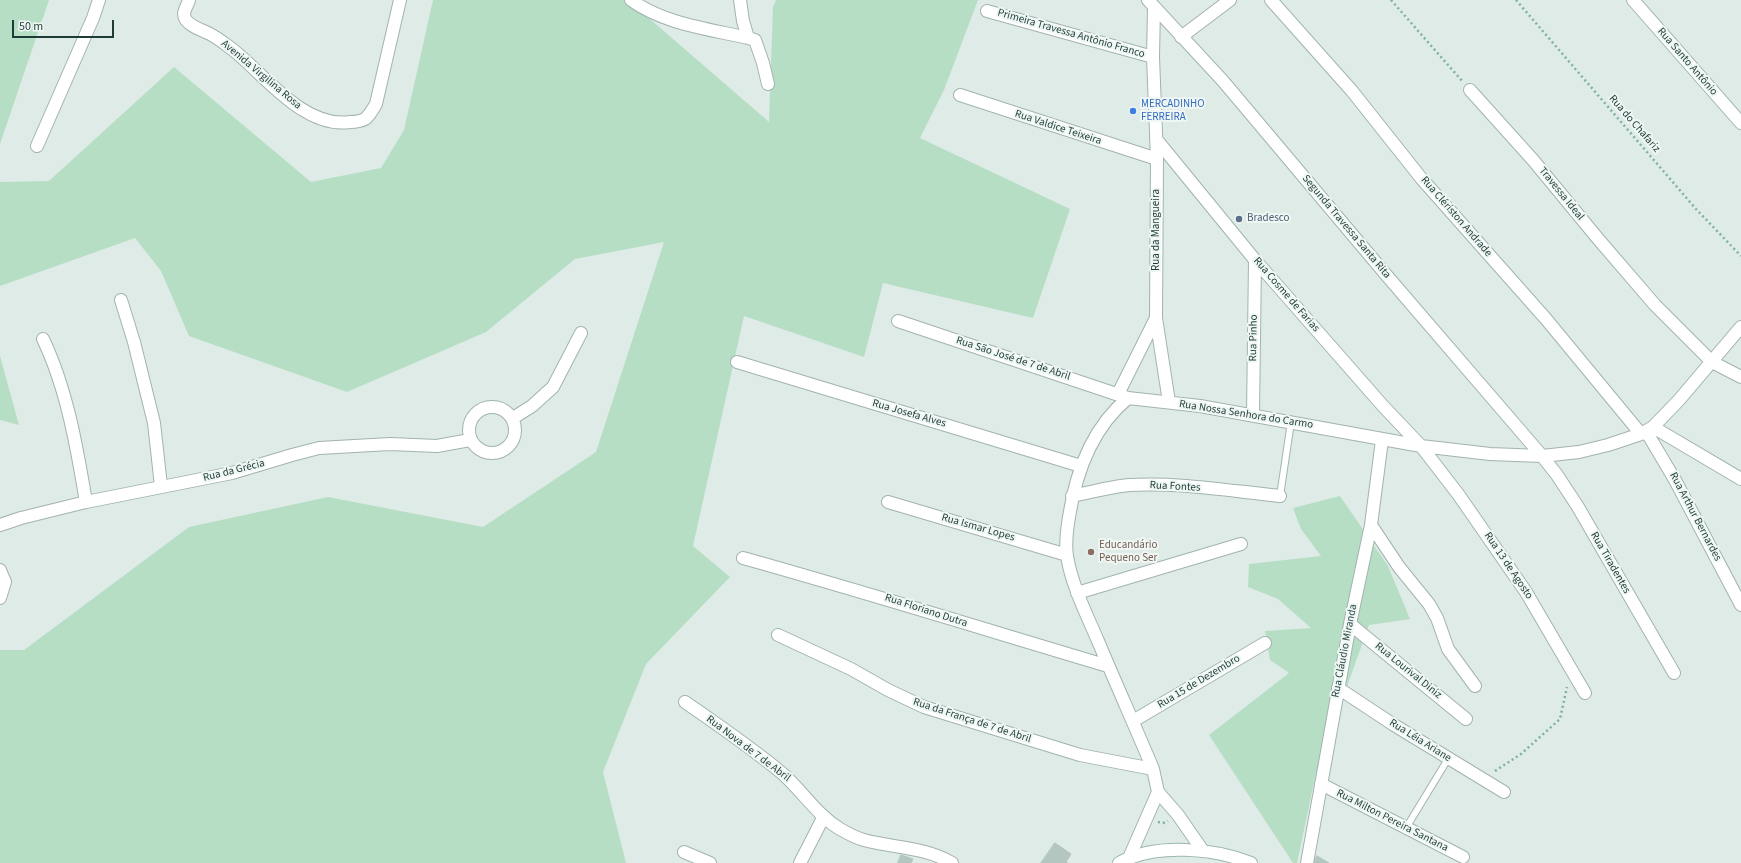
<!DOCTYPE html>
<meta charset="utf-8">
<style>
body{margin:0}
#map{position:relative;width:1741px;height:863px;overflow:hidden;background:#dfebe7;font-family:"Source Sans 3",sans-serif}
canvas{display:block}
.scale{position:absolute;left:12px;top:20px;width:102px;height:18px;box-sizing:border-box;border:2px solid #1f3b37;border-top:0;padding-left:5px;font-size:12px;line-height:14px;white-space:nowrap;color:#1f3b37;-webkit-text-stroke:3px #eff7f4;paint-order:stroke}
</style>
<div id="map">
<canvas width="1741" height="863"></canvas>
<div class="scale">50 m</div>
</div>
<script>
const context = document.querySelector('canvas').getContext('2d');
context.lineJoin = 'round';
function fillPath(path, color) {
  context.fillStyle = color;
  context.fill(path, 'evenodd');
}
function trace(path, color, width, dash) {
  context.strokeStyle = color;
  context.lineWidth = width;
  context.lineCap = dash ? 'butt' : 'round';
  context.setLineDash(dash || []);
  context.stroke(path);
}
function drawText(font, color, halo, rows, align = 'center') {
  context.font = font + ' "Source Sans 3",sans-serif';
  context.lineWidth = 4;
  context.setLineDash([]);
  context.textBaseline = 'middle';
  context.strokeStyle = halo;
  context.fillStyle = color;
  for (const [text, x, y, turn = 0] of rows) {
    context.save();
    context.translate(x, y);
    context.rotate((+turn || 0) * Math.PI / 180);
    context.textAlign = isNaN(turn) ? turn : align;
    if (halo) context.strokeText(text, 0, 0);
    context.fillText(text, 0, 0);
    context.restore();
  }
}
const green = new Path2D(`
 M0 0H49L0 144Z
 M433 0H628L769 122 773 7 776 0H978L944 90 920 138 1070 209 1033 318 883 283 864 357 744 316 693 546 730 577 646 664 603 772 626 863H0V650H24L189 527 328 497 483 527 596 452 664 242 575 259 486 332 347 392 189 336 161 271 135 238 0 286V182L49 181 174 67 311 182 381 168 404 130Z
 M0 356 19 425 0 420Z
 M1340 496 1388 566 1410 619 1369 625 1316 773 1297 863H1293L1209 735 1289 673 1270 660 1265 631 1311 628 1278 599 1248 587 1249 564 1321 556 1301 529 1293 508Z`);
const building = new Path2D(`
 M1055 843 1071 854 1066 862 1068 863H1041Z
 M901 855 913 859 911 863H898Z
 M1317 856 1329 863H1314Z`);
const path = new Path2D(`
 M1391 0 1463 82
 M1516 0 1696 209 1741 256
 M1495 771 1521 754 1560 719 1567 687
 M1158 822 1163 823 1168 821`);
const lane = new Path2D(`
 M1280 496 1291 422
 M1406 828 1448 759`);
const street = new Path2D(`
 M189 0C187 7 181 13 186 20 191 27 202 30 210 34 218 38 225 44 232 49 265 75 304 129 350 122 355 122 361 121 365 119 370 115 373 109 376 104L400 0
 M631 0C664 24 709 29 748 38
 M740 0 743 21 748 38 755 40 763 63 768 84
 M1148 0 1223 81 1388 277 1542 456 1557 475 1578 507 1674 673
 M1271 0 1352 91 1421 178 1546 319 1641 434
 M1633 0 1741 123
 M987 11 1153 57 1154 8
 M1181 37 1230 0
 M1153 57 1157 159 1156 318 1169 402
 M1470 90 1533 160 1599 240 1655 305 1712 362 1741 377
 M960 95 1157 159
 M1156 139 1255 260 1383 406 1421 446 1458 494 1526 592 1585 693
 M37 146 93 18 99 0
 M121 300 134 342 154 423 161 486
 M898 321 1128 398
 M43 339C67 389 77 448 86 502
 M737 362 1081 466
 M1118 394 1156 318
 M469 430a23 23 0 1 1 46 0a23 23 0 1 1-46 0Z
 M1253 415 1255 260
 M513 418 532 406 553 387 581 333
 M1653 427 1741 479
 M1646 431 1675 480 1741 605
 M1072 496C1091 492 1110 487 1129 485 1179 482 1230 491 1280 496
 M888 502 1067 555
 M0 525 21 518 86 502 232 473 292 455 319 448 390 444 437 446 470 440
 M1371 525 1399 567 1429 604 1437 618 1448 649 1475 686
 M743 558C865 592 987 630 1108 666
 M0 570 5 582 0 598
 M1077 593 1241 544
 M1350 624 1466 719
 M778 635 851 669 888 690 924 707 1080 755 1153 769
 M1338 688 1394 725 1504 792
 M685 702C718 725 752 748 783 774 803 792 817 815 840 829 847 833 856 838 864 840 894 848 925 847 952 863
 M1133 721 1265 643
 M1321 784 1463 857
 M1203 851 1178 815 1158 792 1153 769C1135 726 1116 684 1098 641 1086 613 1072 586 1067 556 1065 543 1067 529 1069 517 1076 471 1093 427 1128 398L1200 406 1421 446 1490 454 1542 456 1579 452 1608 445 1641 434 1653 427 1679 400 1741 327
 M684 852 710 863
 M1129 858 1158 792
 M800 863 823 818
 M1307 863 1350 624 1371 525 1382 440`);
const secondary = new Path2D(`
 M1119 863C1155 843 1214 848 1251 863`);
const markers = [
 [1133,111,4,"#3f7fe0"],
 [1239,219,4,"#5c6f8a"],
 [1091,552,4,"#8d6e63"]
];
const streetNames = [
 ["Primeira Travessa Antônio Franco",1071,34,16],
 ["Rua Santo Antônio",1687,62,49],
 ["Avenida Virgilina Rosa",261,75,40],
 ["Rua do Chafariz",1634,124,49],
 ["Rua Valdice Teixeira",1058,128,18],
 ["Travessa Ideal",1561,194,51],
 ["Rua Clériston Andrade",1456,217,49],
 ["Segunda Travessa Santa Rita",1346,227,50],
 ["Rua da Mangueira",1157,230,-90],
 ["Rua Cosme de Farias",1286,295,49],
 ["Rua Pinho",1254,338,-89],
 ["Rua São José de 7 de Abril",1013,359,18],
 ["Rua Josefa Alves",909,414,16],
 ["Rua Nossa Senhora do Carmo",1246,415,9],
 ["Rua da Grécia",234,471,-14],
 ["Rua Fontes",1175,487,3],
 ["Rua Arthur Bernardes",1695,517,62],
 ["Rua Ismar Lopes",978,528,16],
 ["Rua Tiradentes",1610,563,60],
 ["Rua 13 de Agosto",1508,566,56],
 ["Rua Floriano Dutra",926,611,18],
 ["Rua Cláudio Miranda",1345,651,-79],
 ["Rua Lourival Diniz",1408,671,39],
 ["Rua 15 de Dezembro",1199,682,-31],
 ["Rua da França de 7 de Abril",972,721,18],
 ["Rua Léia Ariane",1420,741,32],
 ["Rua Nova de 7 de Abril",748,749,37],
 ["Rua Milton Pereira Santana",1392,821,27]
];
const shopNames = [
 ["MERCADINHO",1141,105],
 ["FERREIRA",1141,118]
];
const serviceNames = [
 ["Bradesco",1247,219]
];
const educationNames = [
 ["Educandário",1099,546],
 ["Pequeno Ser",1099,559]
];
fillPath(green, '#b6dec5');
fillPath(building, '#b4c6c0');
trace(building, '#b1c5bf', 1);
trace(lane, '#a2b3af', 8);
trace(street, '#a2b3af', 14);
trace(secondary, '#9db7b1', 14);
trace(path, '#7db0a6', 2.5, [2, 3]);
trace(lane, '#fff', 6);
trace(street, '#fff', 12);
trace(secondary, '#fff', 12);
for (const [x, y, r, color] of markers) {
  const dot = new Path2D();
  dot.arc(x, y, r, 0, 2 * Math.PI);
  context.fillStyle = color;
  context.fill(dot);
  trace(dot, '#eff7f4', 1.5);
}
drawText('11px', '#1f3b37', '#eff7f4', streetNames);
drawText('11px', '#366cbe', '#eff7f4', shopNames, 'left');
drawText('11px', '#4e5e75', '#eff7f4', serviceNames, 'left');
drawText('11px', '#785e54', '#eff7f4', educationNames, 'left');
</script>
